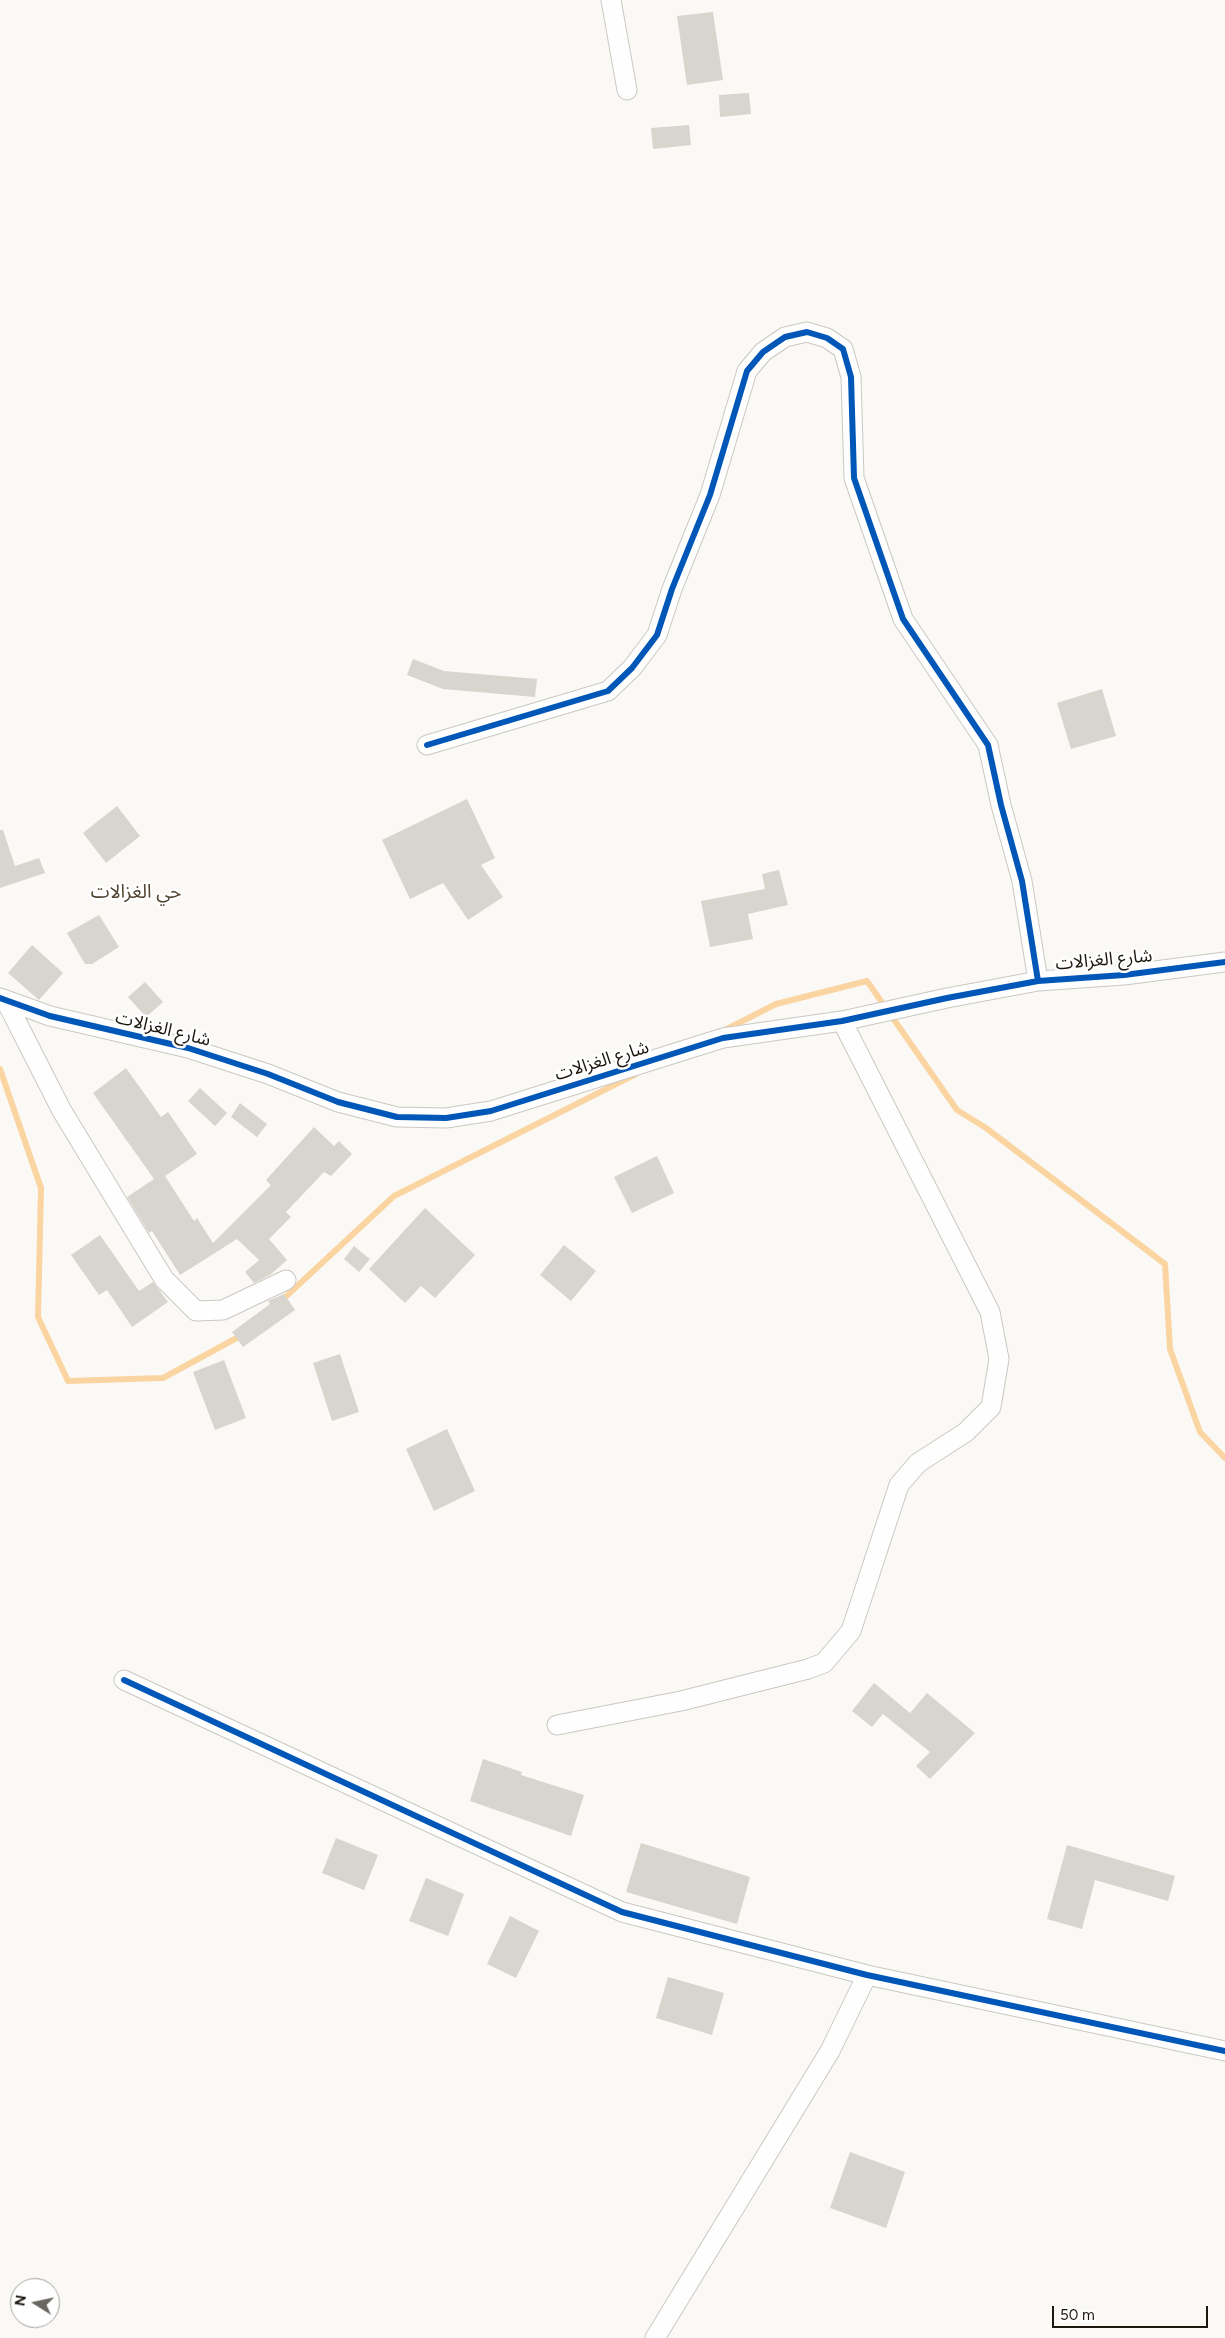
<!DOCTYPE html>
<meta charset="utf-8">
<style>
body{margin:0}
#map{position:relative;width:1225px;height:2338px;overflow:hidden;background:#fbf9f6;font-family:Figtree,sans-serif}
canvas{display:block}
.north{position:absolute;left:10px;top:2278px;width:50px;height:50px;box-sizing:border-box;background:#fff;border:1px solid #a4a29f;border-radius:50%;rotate:280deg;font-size:14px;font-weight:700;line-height:20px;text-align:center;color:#1c170f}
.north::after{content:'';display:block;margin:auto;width:18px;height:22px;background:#6a6660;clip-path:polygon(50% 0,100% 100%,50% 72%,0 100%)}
.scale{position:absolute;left:1052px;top:2306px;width:156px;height:22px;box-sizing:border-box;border:2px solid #1c170f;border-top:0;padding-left:6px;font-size:15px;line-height:18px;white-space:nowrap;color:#1c170f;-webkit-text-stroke:4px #fff;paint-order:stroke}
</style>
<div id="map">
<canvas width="1225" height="2338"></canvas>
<div class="north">N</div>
<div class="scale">50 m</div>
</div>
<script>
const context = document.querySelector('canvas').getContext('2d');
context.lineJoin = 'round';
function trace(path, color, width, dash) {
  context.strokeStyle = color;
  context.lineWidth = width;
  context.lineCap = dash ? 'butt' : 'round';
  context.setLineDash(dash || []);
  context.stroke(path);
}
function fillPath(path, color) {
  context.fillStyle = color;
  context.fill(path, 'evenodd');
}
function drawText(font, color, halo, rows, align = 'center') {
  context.font = font + ' Figtree,"Noto Sans Arabic",sans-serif';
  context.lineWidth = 5;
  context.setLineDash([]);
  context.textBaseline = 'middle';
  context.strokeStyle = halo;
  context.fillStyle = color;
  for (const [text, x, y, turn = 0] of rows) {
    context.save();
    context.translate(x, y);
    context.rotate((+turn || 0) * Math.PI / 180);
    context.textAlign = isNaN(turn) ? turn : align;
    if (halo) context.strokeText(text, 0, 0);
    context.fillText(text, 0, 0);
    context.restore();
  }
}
const stream = new Path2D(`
 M723 1031 776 1004 867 981 957 1110 986 1128 1165 1264 1170 1349 1200 1432 1225 1458
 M0 1069 41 1188 38 1317 68 1381 163 1378 244 1334
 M281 1301 394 1196 636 1074`);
const building = new Path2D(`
 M713 12 723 80 687 85 677 16Z
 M749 93 751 114 720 117 719 95Z
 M689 125 691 145 653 149 651 128Z
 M413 659 444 671 537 679 535 697 443 689 407 675Z
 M1102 689 1116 736 1071 749 1057 703Z
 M467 799 495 858 481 865 503 897 468 920 443 883 410 899 382 840Z
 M117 806 140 836 106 863 83 833Z
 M0 830H3L15 866 39 858 45 873 0 888Z
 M779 870 788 905 748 914 753 939 710 947 701 901 765 889 762 874Z
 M99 915 119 947 92 964H85L67 933Z
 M32 945 63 973 39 1000 8 973Z
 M145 982 163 1002 146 1017 128 997Z
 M126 1068 161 1117 168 1112 197 1154 165 1176 194 1221 197 1218 213 1243 271 1185 266 1180 314 1127 334 1146 339 1141 352 1154 331 1176 324 1172 286 1212 291 1217 269 1239 287 1260 270 1275 254 1283 245 1272 259 1260 237 1239 180 1275 152 1231 149 1233 127 1197 154 1179 93 1093Z
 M200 1088 227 1113 215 1126 188 1101Z
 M240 1103 267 1124 257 1137 231 1117Z
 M657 1156 674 1193 632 1213 614 1177Z
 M425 1208 475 1255 435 1298 421 1286 405 1303 369 1269Z
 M100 1235 139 1291 153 1282 168 1302 132 1327 107 1290 99 1295 71 1255Z
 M564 1245 596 1271 571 1301 540 1275Z
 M354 1246 370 1259 359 1272 344 1259Z
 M284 1294 295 1310 243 1347 232 1332 270 1304 268 1301Z
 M340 1354 359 1412 332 1421 313 1363Z
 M224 1360 246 1418 215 1430 193 1372Z
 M447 1429 475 1491 434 1511 406 1449Z
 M874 1683 910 1713 927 1693 975 1733 930 1779 916 1766 930 1752 883 1714 872 1727 852 1711Z
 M483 1759 522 1772 521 1775 584 1795 571 1836 470 1801Z
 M336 1838 378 1855 364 1890 322 1873Z
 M641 1843 750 1877 737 1924 626 1892Z
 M1067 1845 1175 1876 1168 1901 1095 1880 1082 1929 1047 1919Z
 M426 1878 464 1894 448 1936 409 1921Z
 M510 1916 539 1931 516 1978 487 1964Z
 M668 1977 724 1993 712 2035 656 2018Z
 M850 2152 905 2172 886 2228 830 2208Z`);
const street = new Path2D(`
 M611 0 627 90
 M427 745 608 691 632 668 657 635 672 589 710 495 747 371 763 352 785 337 807 332 827 338 843 349 851 377 854 478 903 619 988 745 1001 805 1022 881 1038 981
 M0 998 50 1016 188 1048 268 1074 338 1102 397 1117 446 1118 491 1111 723 1038 842 1021 947 998 1038 981 1124 975 1225 962
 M6 1001 62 1111 164 1279 196 1311 223 1310 286 1280
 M124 1680 622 1912 867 1975 1225 2051
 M557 1725 681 1701 808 1669 824 1663 851 1631 899 1485 918 1463 966 1432 991 1407 999 1359 990 1312 842 1021
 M655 2338 830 2051 867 1975`);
const cycleway = new Path2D(`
 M427 745 608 691 632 668 657 635 672 589 710 495 747 371 763 352 785 337 807 332 827 338 843 349 851 377 854 478 903 619 988 745 1001 805 1022 881 1038 981
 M0 998 50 1016 188 1048 268 1074 338 1102 397 1117 446 1118 491 1111 723 1038 842 1021 947 998 1038 981 1124 975 1225 962
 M124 1680 622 1912 867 1975 1225 2051`);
const streetNames = [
 ["شارع الغزالات",1104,960,-5],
 ["شارع الغزالات",163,1029,14],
 ["شارع الغزالات",602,1061,-17]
];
const neighbourhoodNames = [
 ["حي الغزالات",136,892]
];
trace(stream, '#fbd5a1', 6);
fillPath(building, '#d8d4ce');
trace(street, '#cbc8c2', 21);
trace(street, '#fefefe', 19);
trace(cycleway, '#0057b8', 6);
drawText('18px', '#1c170f', '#fff', streetNames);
drawText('19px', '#514331', '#fff', neighbourhoodNames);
</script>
